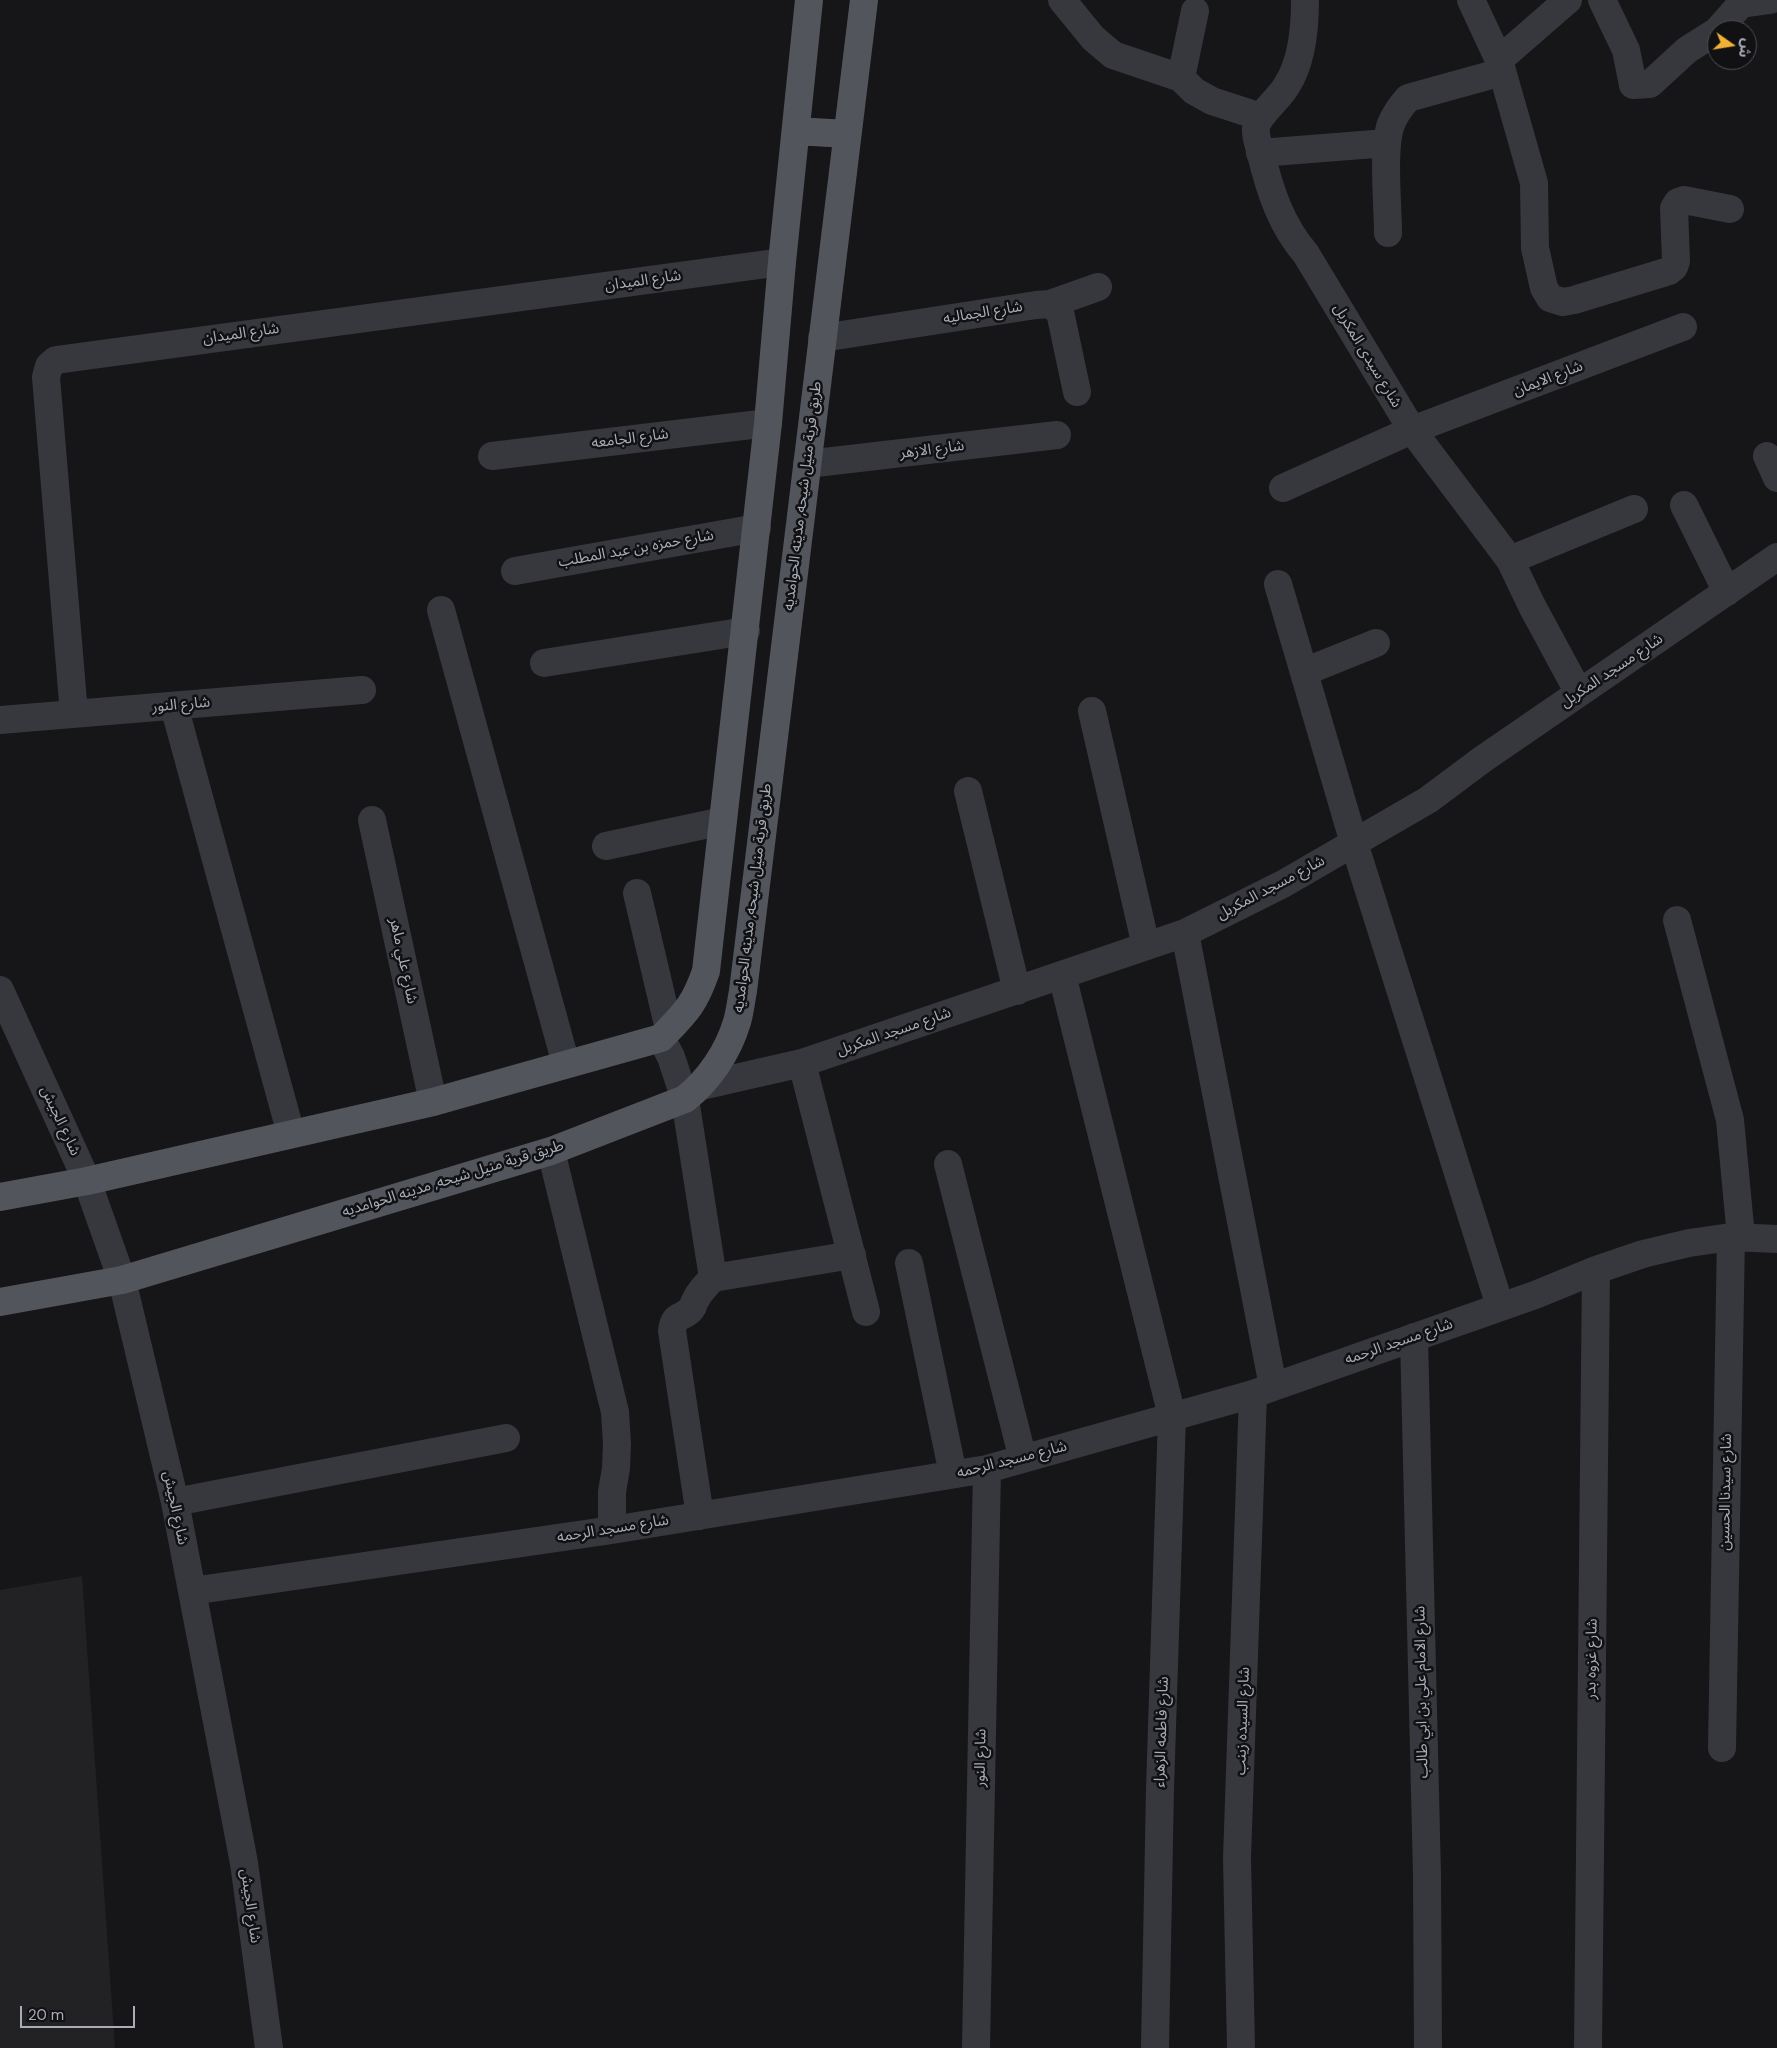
<!DOCTYPE html>
<meta charset="utf-8">
<style>
body{margin:0}
#map{position:relative;width:1777px;height:2048px;overflow:hidden;background:#161618;font-family:"DM Sans","Noto Sans Arabic",sans-serif}
canvas{display:block}
.north{position:absolute;left:1707px;top:20px;width:50px;height:50px;box-sizing:border-box;background:#111113;border:1px solid #4d4f55;border-radius:50%;rotate:103deg;font-size:14px;font-weight:700;line-height:20px;text-align:center;color:#a8adb8}
.north::after{content:'';display:block;margin:auto;width:18px;height:22px;background:#f2b134;clip-path:polygon(50% 0,100% 100%,50% 72%,0 100%)}
.scale{position:absolute;left:20px;top:2006px;width:115px;height:22px;box-sizing:border-box;border:2px solid #a8adb8;border-top:0;padding-left:6px;font-size:15px;line-height:18px;white-space:nowrap;color:#a8adb8;-webkit-text-stroke:4px #111113;paint-order:stroke}
</style>
<div id="map">
<canvas width="1777" height="2048"></canvas>
<div class="north">ش</div>
<div class="scale">20 m</div>
</div>
<script>
const context = document.querySelector('canvas').getContext('2d');
context.lineJoin = 'round';
function fillPath(path, color) {
  context.fillStyle = color;
  context.fill(path, 'evenodd');
}
function trace(path, color, width, dash) {
  context.strokeStyle = color;
  context.lineWidth = width;
  context.lineCap = dash ? 'butt' : 'round';
  context.setLineDash(dash || []);
  context.stroke(path);
}
function drawText(font, color, halo, rows, align = 'center') {
  context.font = font + ' "DM Sans","Noto Sans Arabic",sans-serif';
  context.lineWidth = 5;
  context.setLineDash([]);
  context.textBaseline = 'middle';
  context.strokeStyle = halo;
  context.fillStyle = color;
  for (const [text, x, y, turn = 0] of rows) {
    context.save();
    context.translate(x, y);
    context.rotate((+turn || 0) * Math.PI / 180);
    context.textAlign = isNaN(turn) ? turn : align;
    if (halo) context.strokeText(text, 0, 0);
    context.fillText(text, 0, 0);
    context.restore();
  }
}
const built = new Path2D(`
 M82 1576 115 2048H0V1590Z`);
const minor = new Path2D(`
 M1062 0 1093 38 1113 55 1181 78 1194 91 1212 101 1261 117
 M1305 0C1305 27 1302 62 1287 85 1281 97 1257 116 1256 128 1255 136 1259 146 1261 154 1270 191 1281 225 1306 254L1412 430 1510 560 1532 606 1579 693
 M1471 0 1499 60 1534 183 1535 248 1544 288 1550 298 1563 302 1574 300 1669 271 1674 267 1676 261 1674 208 1678 202 1684 200 1730 209
 M1602 0 1626 50 1633 85 1650 84 1687 50 1717 31
 M1718 30 1741 4 1770 0
 M1499 60 1568 0
 M1181 78 1195 11
 M1260 153 1387 143
 M1388 233C1388 205 1382 148 1391 124 1395 114 1401 106 1408 98L1502 72
 M1050 304 1098 287
 M822 338 1036 305 1050 304 1060 312 1077 392
 M492 456 768 423
 M1767 456 1777 478
 M807 464 1057 435
 M1283 488 1412 430 1683 327
 M1684 505 1727 592
 M1510 560 1634 509
 M515 571 757 528
 M1278 584 1354 843 1500 1306
 M441 610 566 1064
 M544 663 746 631
 M1304 672 1376 643
 M174 706 291 1134
 M1092 711 1146 946
 M74 714 46 377 49 366 56 360 782 262
 M0 720 362 690
 M968 791 1017 991
 M372 820 433 1102
 M606 846 723 821
 M637 893 669 1029
 M1677 920 1730 1120 1741 1237
 M1185 933 1273 1386
 M1062 975 1172 1416 1160 1789 1155 2048
 M0 990 87 1181 122 1280 175 1502 244 1863 269 2048
 M661 1038 671 1057 685 1099 713 1278
 M802 1063 866 1312
 M701 1086 802 1063 1185 933 1283 884 1428 800 1483 759 1777 557
 M551 1151 615 1412 617 1444 616 1468 612 1492V1530
 M948 1164 1023 1459
 M909 1263 953 1474
 M1414 1337 1427 1875 1428 2048
 M175 1502 506 1438
 M700 1516 672 1331C674 1312 683 1320 692 1308 694 1306 693 1304 695 1301 699 1292 706 1285 713 1278L852 1255
 M192 1591 612 1530 987 1469 1253 1394 1535 1295 1596 1270 1643 1254 1689 1243 1731 1237 1777 1239
 M1722 1748 1731 1237
 M976 2048 987 1469
 M1241 2048 1237 1858 1253 1394
 M1588 2048 1596 1270`);
const major = new Path2D(`
 M796 131 847 134
 M0 1197 87 1181 433 1102 661 1038C685 1013 694 1006 706 971L768 423 782 262 809 0
 M0 1302 122 1280 551 1151 685 1099C709 1080 728 1052 737 1022 740 1012 741 1001 743 991L864 0`);
const streetNames = [
 ["شارع الميدان",643,281,-8],
 ["شارع الجماليه",983,313,-9],
 ["شارع الميدان",241,334,-8],
 ["شارع سيدى المكربل",1367,356,59],
 ["شارع الايمان",1548,379,-21],
 ["شارع الجامعه",630,439,-7],
 ["شارع الازهر",932,450,-7],
 ["طريق قرية منيل شيحه, مدينه الحوامديه",803,496,-83],
 ["شارع حمزه بن عبد المطلب",636,549,-10],
 ["شارع مسجد المكربل",1612,671,-34],
 ["شارع النور",181,705,-5],
 ["شارع مسجد المكربل",1271,888,-28],
 ["طريق قرية منيل شيحه, مدينه الحوامديه",753,898,-83],
 ["شارع علي ماهر",403,961,78],
 ["شارع مسجد المكربل",894,1032,-19],
 ["شارع الجيش",60,1121,65],
 ["طريق قرية منيل شيحه, مدينه الحوامديه",453,1179,-17],
 ["شارع مسجد الرحمه",1399,1342,-19],
 ["شارع مسجد الرحمه",1012,1460,-14],
 ["شارع سيدنا الحسين",1726,1492,-89],
 ["شارع الجيش",175,1508,78],
 ["شارع مسجد الرحمه",613,1529,-9],
 ["شارع غزوه بدر",1592,1659,-89],
 ["شارع الامام علي بن ابي طالب",1422,1692,-91],
 ["شارع السيده زينب",1243,1721,-88],
 ["شارع فاطمه الزهراء",1162,1732,-88],
 ["شارع النور",981,1758,-89],
 ["شارع الجيش",250,1906,82]
];
fillPath(built, '#222225');
trace(minor, '#37383d', 28);
trace(major, '#53555c', 28);
drawText('15px', '#a8adb8', '#111113', streetNames);
</script>
